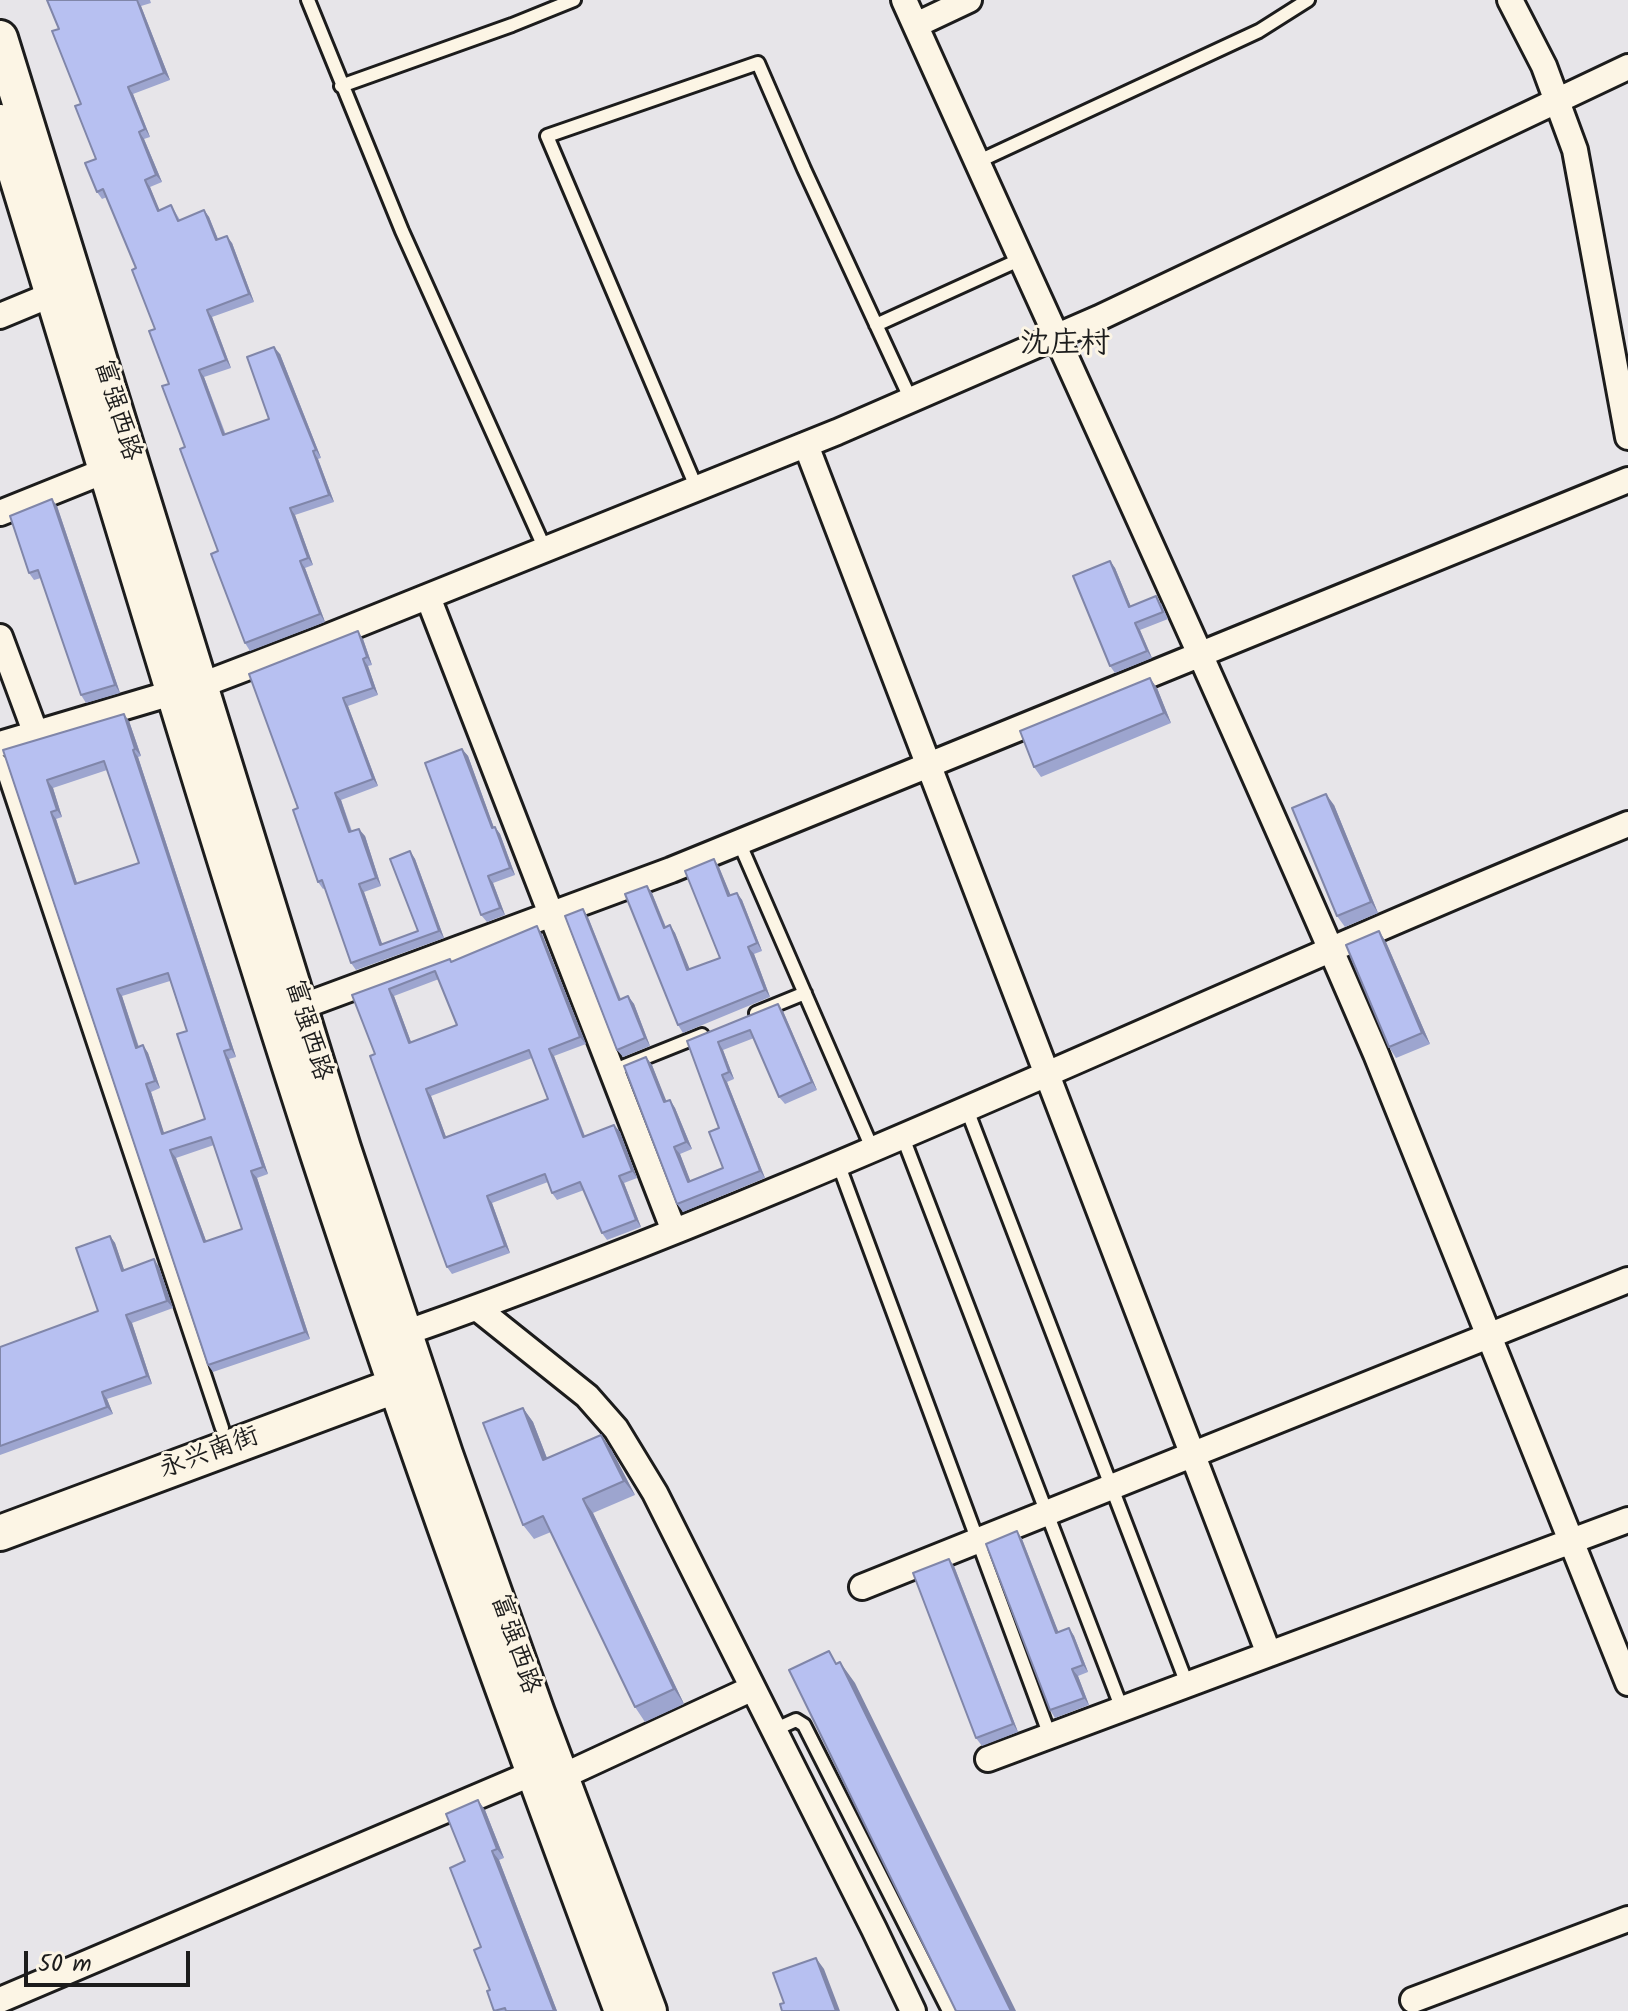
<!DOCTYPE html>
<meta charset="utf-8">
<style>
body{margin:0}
#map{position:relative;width:1628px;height:2011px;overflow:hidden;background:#e7e5e9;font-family:Kalam,sans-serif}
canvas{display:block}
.scale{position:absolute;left:24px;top:1951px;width:166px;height:36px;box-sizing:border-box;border:4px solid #1c1c1c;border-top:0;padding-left:10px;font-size:24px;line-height:28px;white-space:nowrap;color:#1c1c1c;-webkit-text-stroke:6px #fcf5e5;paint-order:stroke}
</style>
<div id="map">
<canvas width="1628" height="2011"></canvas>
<div class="scale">50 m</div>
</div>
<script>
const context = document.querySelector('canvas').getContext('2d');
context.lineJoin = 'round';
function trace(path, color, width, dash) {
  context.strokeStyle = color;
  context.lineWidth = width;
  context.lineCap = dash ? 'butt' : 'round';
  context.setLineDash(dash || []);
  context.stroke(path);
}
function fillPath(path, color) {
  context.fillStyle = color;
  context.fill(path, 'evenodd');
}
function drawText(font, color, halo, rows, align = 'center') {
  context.font = font + ' Kalam,"LXGW WenKai TC",sans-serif';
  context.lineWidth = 6;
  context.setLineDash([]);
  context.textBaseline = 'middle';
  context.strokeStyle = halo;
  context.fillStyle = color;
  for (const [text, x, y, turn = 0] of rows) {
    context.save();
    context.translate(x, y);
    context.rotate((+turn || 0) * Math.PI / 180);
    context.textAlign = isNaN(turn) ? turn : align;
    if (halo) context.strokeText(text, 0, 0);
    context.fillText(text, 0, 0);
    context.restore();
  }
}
const lane = new Path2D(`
 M308 0 402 231 545 549
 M341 86 512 25 574 0
 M977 162 1259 31 1308 0
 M876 325 1021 259
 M697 489 547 136 758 63 804 169 911 400
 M0 761 222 1428
 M739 842 872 1148
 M756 1013 805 993
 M612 1071 702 1035
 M966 1107 1187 1684
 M902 1135 1122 1709
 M838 1163 1050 1736
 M774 1730 796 1720 804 1725 949 2011`);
const street = new Path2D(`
 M904 0C1062 351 1224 700 1376 1054L1628 1683
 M1510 0 1544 66 1575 150 1628 437
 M916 25 969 0
 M0 316 53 294
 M806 445 1269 1654
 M0 513 107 470
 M428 597 674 1231
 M0 637 36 734
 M199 686 322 639 837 432 1099 318 1628 67
 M0 744 175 692
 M298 1008 671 870 1628 480
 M477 1308 587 1396 616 1429 655 1493 874 1929 913 2011
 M405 1333C822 1187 1219 990 1628 824
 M862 1587 1628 1280
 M988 1759 1628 1520
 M561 1777 753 1688
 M0 2000 533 1773
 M1413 2000 1628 1919`);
const secondary = new Path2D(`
 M0 38 343 1148 445 1454 537 1713 649 2011
 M0 122C106 466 207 811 318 1154 412 1442 516 1727 622 2011
 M0 1533 416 1378`);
const wall = new Path2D(`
 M47 0H150L151 3 141 6 170 80 133 94 150 137 144 139 162 182 150 187 159 210 171 205 180 220 204 210 209 217 218 239 232 243 254 302 212 317 231 368 204 377 226 435 269 419 280 354 321 458 318 459 334 502 295 515 313 565 305 568 325 622 250 651 245 643 218 551 185 447 155 329 136 268 107 197 102 199 97 192 96 159 59 29Z
 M57 506 120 693 86 703 81 695 41 578 34 580 29 573Z
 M1110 561 1115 568 1131 607 1161 603 1168 619 1140 630 1152 658 1115 673 1110 666Z
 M363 639 372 665 368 666 378 695 348 706 378 786 341 800 352 831 365 836 381 886 364 892 382 944 418 931 410 851 415 859 444 938 356 970 351 963 325 888 323 889 318 882 298 808Z
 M1157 688 1171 723 1041 777 1034 767Z
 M129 721 141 756 138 757 236 1057 229 1059 268 1174 257 1178 310 1339 213 1372 208 1365 3 750ZM107 770 139 863 77 883 56 819 62 817 53 788ZM170 981 187 1031 205 1119 164 1134 151 1092 160 1088 148 1053 143 1045 139 1047 122 996ZM214 1145 242 1229 206 1241 176 1158Z
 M462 749 468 756 494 828 495 827 500 834 515 875 493 883 505 915 487 922 481 915Z
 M1334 805 1378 913 1345 927 1337 916Z
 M714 859 719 867 730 895 737 893 742 900 762 951 754 954 770 997 683 1033 678 1025 647 886 652 893 666 927 670 925 675 933 689 969 720 958Z
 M588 917 621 999 628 996 634 1004 650 1046 623 1057 617 1050Z
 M542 934 586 1044 554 1056 585 1136 614 1125 620 1132 637 1178 624 1183 641 1227 607 1240 602 1233 584 1190 557 1200 552 1193 548 1182 492 1203 510 1253 452 1274 447 1267 375 1054 352 995 450 959 452 962ZM439 979 457 1025 411 1042 394 996ZM532 1058 548 1099 446 1137 431 1096Z
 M1386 942 1430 1044 1396 1058 1389 1047Z
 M783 1011 817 1090 785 1104 779 1097 754 1038 723 1050 734 1079 727 1082 765 1178 683 1212 677 1204 646 1057 652 1065 666 1102 670 1100 675 1108 692 1149 680 1154 690 1181 723 1168 719 1128 687 1041Z
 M110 1236 115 1243 124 1270 159 1267 173 1308 132 1323 152 1384 107 1399 113 1414 0 1455V1347L98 1311Z
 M523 1408 533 1422 547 1458 611 1449 635 1495 593 1513 684 1704 645 1722 635 1707 551 1532 534 1539 523 1525Z
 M1017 1531 1022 1539 1058 1632 1069 1628 1074 1636 1088 1672 1078 1676 1089 1705 1055 1718 1050 1710Z
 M954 1566 1018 1732 982 1746 976 1738Z
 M485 1810 504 1858 499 1860 557 2011H494L465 1861Z`);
const shadedWall = new Path2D(`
 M137 0 141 6 170 80 164 73Z
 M128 87 133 94 150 137 145 129Z
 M139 132 144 139 162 182 156 175Z
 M145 180 150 187 163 218 158 211Z
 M204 210 209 217 221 247 216 240Z
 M227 236 232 243 254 302 249 294Z
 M207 310 212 317 231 368 226 360Z
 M274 347 280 354 321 458 316 450Z
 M199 370 204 377 228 443 223 435Z
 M313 451 318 459 334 502 329 495Z
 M52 499 57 506 120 693 115 685Z
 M290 508 295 515 313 565 308 558Z
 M300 561 305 568 325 622 320 614Z
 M1110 561 1115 568 1134 614 1129 607Z
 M1135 623 1140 630 1152 658 1147 651Z
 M358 631 363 639 372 665 367 657Z
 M363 659 368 666 378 695 373 688Z
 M1150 678 1157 688 1171 723 1164 713Z
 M343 698 348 706 378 786 373 779Z
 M124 714 129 721 141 756 135 749Z
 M462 749 468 756 497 836 492 828Z
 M133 750 138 757 236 1057 231 1049Z
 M47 780 53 788 62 817 57 810Z
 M335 793 341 800 354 840 349 832Z
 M1326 794 1334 805 1378 913 1371 902Z
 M51 812 56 819 80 892 75 884Z
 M495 827 500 834 515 875 510 868Z
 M359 829 365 836 381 886 376 878Z
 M410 851 415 859 444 938 439 931Z
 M714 859 719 867 734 903 728 896Z
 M488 876 493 883 505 915 500 908Z
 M359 884 364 892 385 952 380 945Z
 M647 886 652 893 669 936 664 928Z
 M737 893 742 900 762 951 757 943Z
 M583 909 588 917 624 1008 619 1000Z
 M670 925 675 933 693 977 687 970Z
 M537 926 542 934 586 1044 580 1037Z
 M1379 931 1386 942 1430 1044 1422 1033Z
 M748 947 754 954 770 997 765 990Z
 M117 989 122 996 141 1055 136 1048Z
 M389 989 394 996 414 1050 409 1043Z
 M628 996 634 1004 650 1046 645 1038Z
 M778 1004 783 1011 817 1090 812 1082Z
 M718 1042 723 1050 734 1079 729 1072Z
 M143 1045 148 1053 160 1088 155 1081Z
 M549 1049 554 1056 588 1145 583 1137Z
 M224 1051 229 1059 268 1174 263 1167Z
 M646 1057 652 1065 670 1110 664 1102Z
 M722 1075 727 1082 765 1178 760 1171Z
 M146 1084 151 1092 167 1142 162 1134Z
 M426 1089 431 1096 449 1145 444 1138Z
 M670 1100 675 1108 692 1149 686 1142Z
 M614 1125 620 1132 637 1178 632 1171Z
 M674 1147 680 1154 694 1190 688 1182Z
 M170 1150 176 1158 209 1249 204 1242Z
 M251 1171 257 1178 310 1339 305 1332Z
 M619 1176 624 1183 641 1227 636 1220Z
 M487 1196 492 1203 510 1253 505 1246Z
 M110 1236 115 1243 127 1278 122 1271Z
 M154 1259 159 1267 173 1308 167 1301Z
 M126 1315 132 1323 152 1384 147 1376Z
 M102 1392 107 1399 113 1414 107 1407Z
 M523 1408 533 1422 553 1474 543 1460Z
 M601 1435 611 1449 635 1495 624 1481Z
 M583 1499 593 1513 684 1704 674 1689Z
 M1017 1531 1022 1539 1062 1641 1056 1633Z
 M949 1559 954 1566 1018 1732 1013 1724Z
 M1069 1628 1074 1636 1088 1672 1083 1665Z
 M840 1662 855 1683 1016 2011H1011Z
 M1072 1669 1078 1676 1089 1705 1084 1698Z
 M478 1800 485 1810 504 1858 497 1849Z
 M492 1851 499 1860 557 2011H554Z
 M816 1958 824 1969 840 2011H836Z`);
const building = new Path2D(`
 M47 0H137L164 73 128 87 145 129 139 132 156 175 145 180 158 211 171 205 178 221 204 210 216 240 227 236 249 294 207 310 226 360 199 370 223 435 269 419 247 357 274 347 316 450 313 451 329 495 290 508 308 558 300 561 320 614 245 643 211 554 218 551 180 449 185 447 162 386 169 384 149 331 155 329 132 270 136 268 103 189 97 192 85 163 96 159 75 106 81 104 52 31 59 29Z
 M52 499 115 685 81 695 38 570 29 573 10 516Z
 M1110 561 1129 607 1156 596 1163 612 1135 623 1147 651 1110 666 1073 576Z
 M358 631 367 657 363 659 373 688 343 698 373 779 335 793 349 832 359 829 376 878 359 884 380 945 418 931 390 859 410 851 439 931 351 963 322 880 318 882 293 810 298 808 249 674Z
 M1150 678 1164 713 1034 767 1020 731Z
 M124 714 135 749 133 750 231 1049 224 1051 263 1167 251 1171 305 1332 208 1365 3 750ZM104 761 139 863 75 884 51 812 57 810 47 780ZM168 973 187 1031 177 1034 205 1119 162 1134 146 1084 155 1081 143 1045 136 1048 117 989ZM211 1137 242 1229 204 1242 170 1150Z
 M462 749 492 828 495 827 510 868 488 876 500 908 481 915 425 763Z
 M1326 794 1371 902 1337 916 1292 808Z
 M714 859 728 896 737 893 757 943 748 947 765 990 678 1025 625 894 647 886 664 928 670 925 687 970 720 958 685 871Z
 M583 909 619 1000 628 996 645 1038 617 1050 565 916Z
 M537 926 580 1037 549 1049 583 1137 614 1125 632 1171 619 1176 636 1220 602 1233 580 1182 552 1193 545 1174 487 1196 505 1246 447 1267 370 1056 375 1054 352 995 450 959 451 962ZM435 971 457 1025 409 1043 389 989ZM529 1050 548 1099 444 1138 426 1089Z
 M1379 931 1422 1033 1389 1047 1346 945Z
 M778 1004 812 1082 779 1097 750 1030 718 1042 729 1072 722 1075 760 1171 677 1204 624 1066 646 1057 664 1102 670 1100 686 1142 674 1147 688 1182 723 1168 709 1132 719 1128 687 1041Z
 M110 1236 122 1271 154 1259 167 1301 126 1315 147 1376 102 1392 107 1407 0 1446V1347L98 1311 76 1248Z
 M523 1408 543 1460 601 1435 624 1481 583 1499 674 1689 635 1707 543 1516 523 1525 483 1423Z
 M1017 1531 1056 1633 1069 1628 1083 1665 1072 1669 1084 1698 1050 1710 986 1544Z
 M949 1559 1013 1724 976 1738 913 1573Z
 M829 1651 836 1664 840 1662 1011 2011H956L789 1670Z
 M478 1800 497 1849 492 1851 554 2011H506L505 2008 494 2011 487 1991 490 1990 474 1950 481 1947 450 1868 465 1861 446 1814Z
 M816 1958 836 2011H782L780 2004 784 2003 773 1973Z`);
const streetNames = [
 ["富强西路",115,411,73],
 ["富强西路",306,1031,73],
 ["永兴南街",210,1455,-20],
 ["富强西路",513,1645,71]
];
const quarterNames = [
 ["沈庄村",1065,347]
];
trace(lane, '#1c1c1c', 18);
trace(street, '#1c1c1c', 30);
trace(secondary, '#1c1c1c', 40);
trace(lane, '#fcf5e5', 12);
trace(street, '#fcf5e5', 24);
trace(secondary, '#fcf5e5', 34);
fillPath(wall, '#9da5cf');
fillPath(shadedWall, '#8086a9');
fillPath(building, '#b7c0f1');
trace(building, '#8086a9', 2);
drawText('26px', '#1c1c1c', '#fcf5e5', streetNames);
drawText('30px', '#1c1c1c', '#fcf5e5', quarterNames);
</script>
